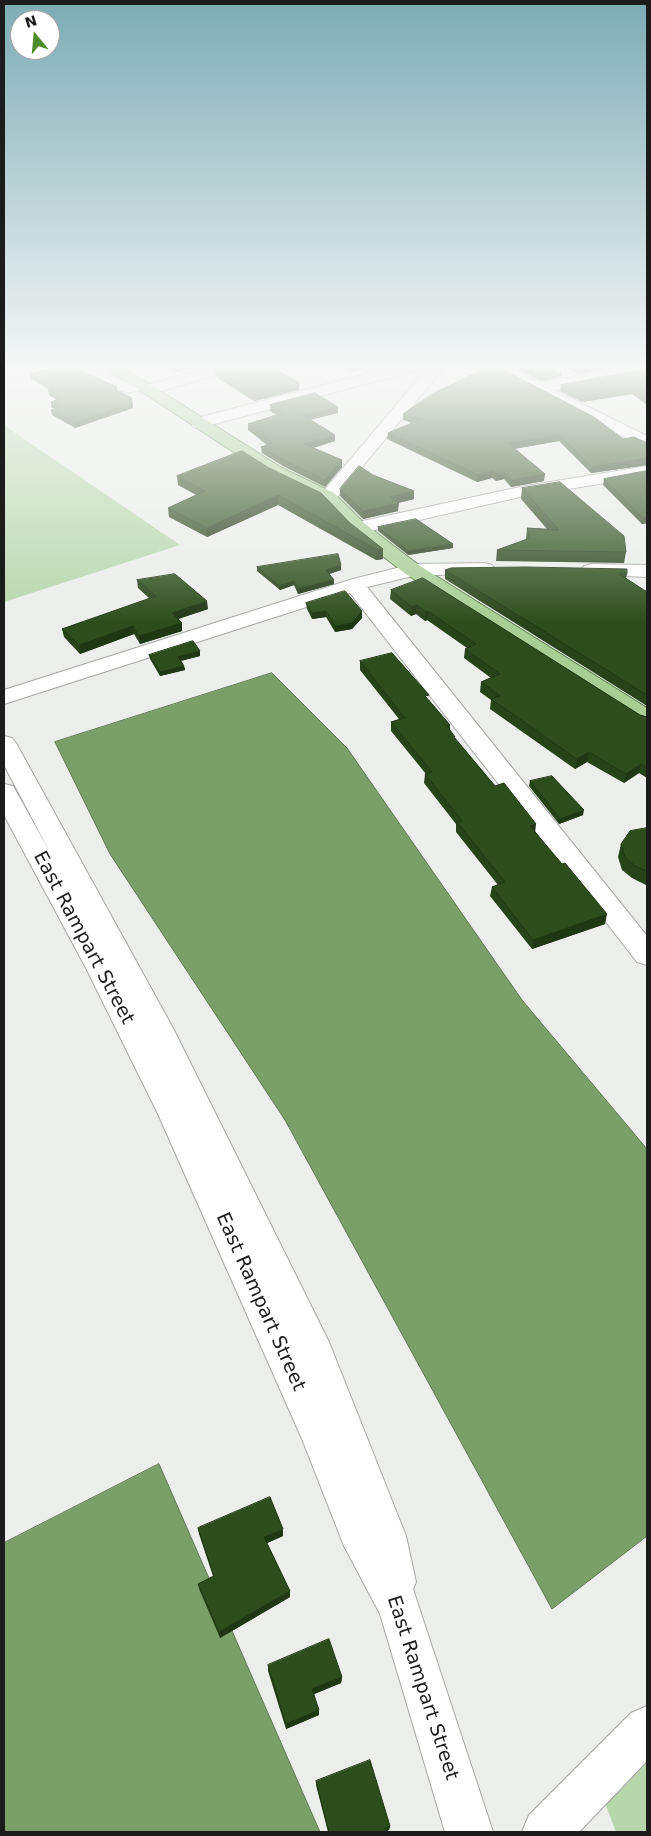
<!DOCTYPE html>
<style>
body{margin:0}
#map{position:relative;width:651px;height:1836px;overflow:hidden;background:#ebeeea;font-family:"DejaVu Sans",sans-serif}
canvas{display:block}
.frame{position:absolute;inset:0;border:5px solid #1b1c1b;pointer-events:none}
.north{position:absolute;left:10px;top:10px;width:50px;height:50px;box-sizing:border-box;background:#fff;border:1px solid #a4a4a4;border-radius:50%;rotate:343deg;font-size:14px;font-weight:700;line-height:20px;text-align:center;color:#1b1c1b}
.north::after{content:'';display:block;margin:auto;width:18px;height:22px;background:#4e8b2b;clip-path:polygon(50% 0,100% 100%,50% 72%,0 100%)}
</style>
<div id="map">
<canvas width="651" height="1836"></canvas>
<div class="frame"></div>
<div class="north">N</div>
</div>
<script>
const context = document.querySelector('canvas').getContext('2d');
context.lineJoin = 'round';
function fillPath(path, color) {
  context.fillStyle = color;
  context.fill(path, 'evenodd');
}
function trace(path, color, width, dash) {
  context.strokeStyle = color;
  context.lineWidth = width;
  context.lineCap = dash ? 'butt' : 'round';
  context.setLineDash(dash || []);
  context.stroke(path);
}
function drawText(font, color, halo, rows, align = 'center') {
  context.font = font + ' "DejaVu Sans",sans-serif';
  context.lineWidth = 5;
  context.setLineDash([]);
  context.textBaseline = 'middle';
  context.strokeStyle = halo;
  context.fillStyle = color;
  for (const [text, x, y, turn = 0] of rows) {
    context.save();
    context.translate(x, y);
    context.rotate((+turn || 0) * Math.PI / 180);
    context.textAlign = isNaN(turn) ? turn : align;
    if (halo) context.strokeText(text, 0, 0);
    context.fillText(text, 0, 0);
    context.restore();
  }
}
const green = new Path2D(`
 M4 425 8 428 180 545 4 602Z
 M647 1739V1832H616L602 1795Z`);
const water = new Path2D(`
 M272 673 347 748 522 1000 647 1149V1536L552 1609 285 1120 110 854 55 742Z
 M159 1464 320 1832H4V1543Z`);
const minor = new Path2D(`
 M66 365H87L129 383 139 380 145 382 147 385 216 365H241L239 368 148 395 142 393 140 390 128 393 122 391 68 368Z
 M401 365H428L426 368 199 428 193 427 191 423 193 419Z
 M430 365H446L334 501H322L319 497 322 493Z
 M486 365H506L540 383 636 365H647V373L554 390 647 436V448L532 391Z
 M647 466V476L520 497 358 534 351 532 348 528 351 524 358 522 520 487Z
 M485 563 492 565 495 569 492 573 413 576 367 587 647 936V965L637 962 350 593 4 704V690L353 579 413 564Z
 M591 564 647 565V577L584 574 581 570 584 566Z
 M4 736 12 738 16 743 174 1030 329 1342 406 1536 416 1582 413 1589 493 1832H445L380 1614 344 1546 302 1439 158 1114 87 970 4 815V784L13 786 52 856 4 765Z
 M647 1706V1761L579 1832H522L529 1815 631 1713Z`);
const major = new Path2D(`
 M101 365H119L282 468 334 493 365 524 420 566 647 708V725L639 723 406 574 351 532 322 501 270 476Z`);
const wall = new Path2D(`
 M166 365H206L176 372Z
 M340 365H374L352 372Z
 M511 365H543L561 377 540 381Z
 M565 365H624L577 374Z
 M647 369V405L632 394 582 402 560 391 561 385Z
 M215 370H279L299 390 254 401 216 377Z
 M30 374 117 387V391L132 398 133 408 75 428 52 415 51 410 54 409 51 407V402L57 400 49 395 48 390 49 389 31 379Z
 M270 405 338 407V413L310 420 335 435V441L312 448 342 460V467L325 487 283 466 262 453 261 447 267 445 248 430V424L277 415 270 411Z
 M403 414 623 439 647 443V465L591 473 559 441 514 449 544 481 511 487 504 479 496 481 492 478 477 482 387 439 388 433 412 423 403 420Z
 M269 468 350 523 383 549V559L376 560 278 505 207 537 169 517 168 508 196 495 178 485 177 476Z
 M647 471V523L642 524 603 485 604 479Z
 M373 475 414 491V499L398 503V511L363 519 340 496V489Z
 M522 488 626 552 624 563 496 561 497 550 526 540 527 528 547 529 521 499Z
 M378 527 453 544V548L408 555 378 531Z
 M257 567 341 570 329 574 334 584 298 594 294 585 280 590 257 571Z
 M445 570 627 574 626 578 647 592V706L445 579Z
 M137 580 208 609 178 619 182 631 140 644 134 634 80 654 64 637 62 629 150 599 138 588Z
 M391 590 640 715 647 717V778L639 773 624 783 587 762 575 769 490 709 491 700 480 692 481 682 491 678 464 658 465 649 467 648 427 620 425 621 416 614 411 616 390 599Z
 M306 603 362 611V618L352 629 335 632 326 617 312 619 307 609Z
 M200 651V656L181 661 184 666 185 670 160 676 150 659 149 655Z
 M360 661 429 700 450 725V730L455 739 535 832 605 924 532 949 490 896 492 887 498 885 456 832V824L424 783 425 774H426L391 731V722L399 719 360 670Z
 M530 781 583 815 559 824 529 786Z
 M647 828V886L646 885 632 878 622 870 618 857 621 844Z
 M198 1528 283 1536 267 1543 290 1591V1597L220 1638 200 1591 198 1584 213 1576 199 1534Z
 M268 1665 342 1677 341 1683 314 1694 319 1715 286 1729 268 1671Z
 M316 1781 390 1826 389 1830 386 1831V1832H328L316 1785Z`);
const shadedWall = new Path2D(`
 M175 365H206L176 372Z
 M272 365H297L271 373V366Z
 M352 365H374L352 372Z
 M592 365H624L577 374 578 368Z
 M561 374V377L540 381 541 377Z
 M299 383V390L254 401V394Z
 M633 388 632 394 582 402 583 396Z
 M132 398 133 408 75 428 74 423Z
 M338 407V413L303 421V415Z
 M335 435V441L304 451V444Z
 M560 435 559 441 507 450 508 443Z
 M647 458V465L591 473 592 467Z
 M342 460V467L325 487V480Z
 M493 471 492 478 477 482 478 475Z
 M505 473 504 479 496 481 497 474Z
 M545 474 544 481 511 487V480Z
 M414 491V499L389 505 390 497Z
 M278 495V505L207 537V528Z
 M399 503 398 511 363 519V511Z
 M647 517V523L642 524 643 518Z
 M453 544V548L408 555V551Z
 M383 549V559L376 560 377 550Z
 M341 565V570L326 575V570Z
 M334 580V584L298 594V589Z
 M294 581V585L280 590 279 586Z
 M207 601 208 609 172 621V613Z
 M417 605 416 614 411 616 412 607Z
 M326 611V617L312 619V613Z
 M362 611V618L352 629 335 632V626Z
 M428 611 427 620 425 621 426 612Z
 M182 623V631L140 644 139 636Z
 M133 626 134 634 80 654 79 645Z
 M200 651V656L179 661 178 657Z
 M184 666 185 670 160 676V672Z
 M589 752 587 762 575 769 577 759Z
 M641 764 639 773 624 783 626 774Z
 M584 810 583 815 559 824 560 819Z
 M536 824 535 833 530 826Z
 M607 914 605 924 532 949 533 940Z
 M283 1529V1536L265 1544 264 1537Z
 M290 1591V1597L220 1638 219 1632Z
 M342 1677 341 1683 312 1695V1689Z
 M319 1710V1715L286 1729V1724Z
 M390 1826 389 1830 385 1832V1828Z`);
const building = new Path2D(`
 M64 365H68L117 387 112 388 132 398 127 400 133 403 74 423 51 410 60 407 51 402 62 398 48 390 55 388 30 374Z
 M231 365H272L271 366 299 383 254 394 215 370Z
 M492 365H494L594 417 623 439 634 437 647 443V458L592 467 560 435 508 443 545 474 511 480 505 473 497 474 493 471 478 475 388 433 422 419 403 414 432 394Z
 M518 365H543L561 374 541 377Z
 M574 365H592L578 368Z
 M647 369V371H644L647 375V398L633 388 583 396 561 385Z
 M315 393 338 407 303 415 335 435 304 444 342 460 325 480 283 460 261 447 272 443 248 424 283 413 270 405Z
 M242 451 269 468 321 493 350 523 383 549 377 550 278 495 207 528 168 508 205 491 177 476Z
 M359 466 373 475 414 491 390 497 399 503 363 511 340 489Z
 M647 471V517L643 518 604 479Z
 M560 482 624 536 626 552 497 550 530 538 527 528 559 530 522 488Z
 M416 519 453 544 408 551 378 527Z
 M338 554 341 565 326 570 334 580 298 589 294 581 279 586 257 567Z
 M526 567 627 569V574H619L647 592V695L445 570 451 568Z
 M175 574 207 601 172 613 182 623 139 636 133 626 79 645 62 629 156 596 137 580Z
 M423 578 640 715 647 717V767L641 764 626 774 589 752 577 759 491 699 500 696 481 682 500 674 465 649 476 644 428 611 426 612 417 605 412 607 391 590Z
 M345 591 362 611 352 623 335 626 326 611 312 613 306 603Z
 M193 641 200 651 178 657 184 666 160 672 149 655Z
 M392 653 429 695 425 696 450 725 447 726 455 737H454L495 786 504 783 536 824 530 826 562 864 565 863 607 914 533 940 492 887 505 882 457 822 462 821 425 774 432 772 391 722 405 718 360 661Z
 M552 776 584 810 560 819 530 781Z
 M647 828V871L635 866 625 857 621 844 630 831Z
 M270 1497 283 1529 264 1537 290 1591 219 1632 198 1584 214 1576 198 1528Z
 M329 1639 342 1677 312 1689 319 1710 286 1724 268 1665Z
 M370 1760 390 1826 385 1828 386 1832H329L316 1781Z`);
const nearStreetnames = [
 ["East Rampart Street",83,938,62],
 ["East Rampart Street",260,1302,66],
 ["East Rampart Street",422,1688,72]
];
fillPath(green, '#b7d6ab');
fillPath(water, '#7a9f69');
trace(water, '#5e7852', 1);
trace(minor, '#a4a7a3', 2);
trace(major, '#517b3d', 2);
fillPath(minor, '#fff');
fillPath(major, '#a8ce95');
fillPath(wall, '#274318');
fillPath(shadedWall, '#203714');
fillPath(building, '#2d4e1c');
trace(building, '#203714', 1);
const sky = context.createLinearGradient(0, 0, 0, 622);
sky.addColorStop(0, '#7cacb5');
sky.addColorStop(0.59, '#f6f7f6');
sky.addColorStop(1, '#f6f7f600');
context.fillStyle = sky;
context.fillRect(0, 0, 651, 622);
drawText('19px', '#1b1c1b', '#fff', nearStreetnames);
</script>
